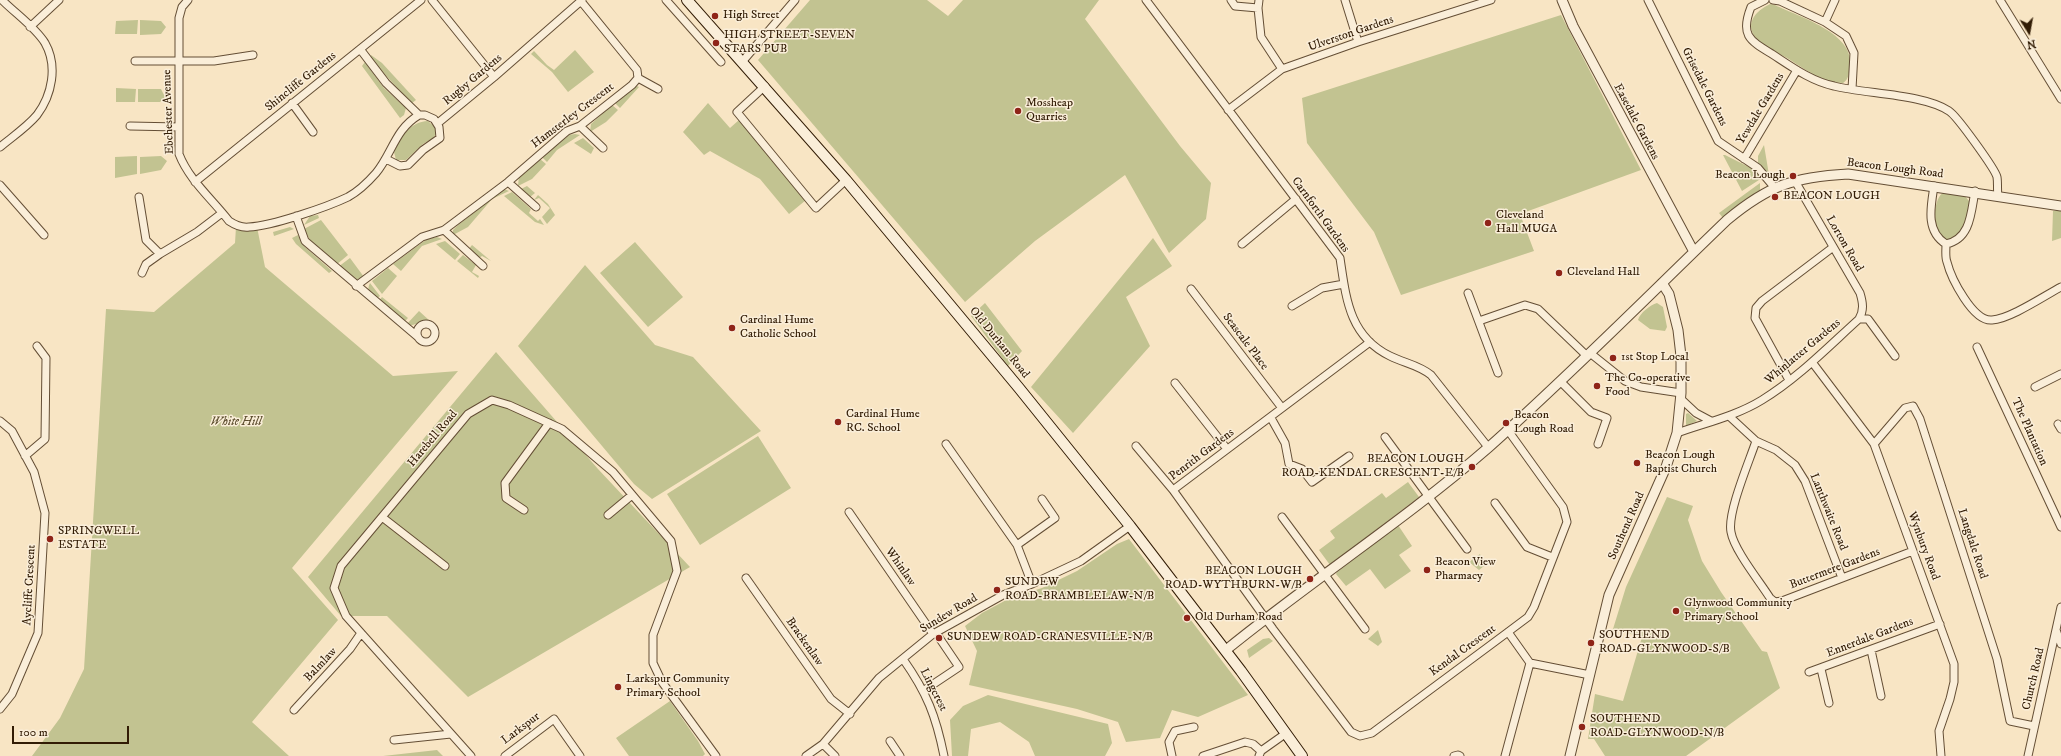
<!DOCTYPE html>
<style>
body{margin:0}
#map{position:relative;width:2061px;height:756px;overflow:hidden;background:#f8e5c4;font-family:"IM FELL DW Pica",serif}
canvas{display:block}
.north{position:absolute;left:2009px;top:12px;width:40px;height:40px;-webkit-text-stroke:3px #faeed9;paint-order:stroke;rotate:169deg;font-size:11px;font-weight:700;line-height:16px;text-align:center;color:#321c05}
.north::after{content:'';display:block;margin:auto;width:14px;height:18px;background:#321c05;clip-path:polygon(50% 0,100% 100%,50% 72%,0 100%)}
.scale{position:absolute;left:12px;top:726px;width:117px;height:18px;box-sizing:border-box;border:2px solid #321c05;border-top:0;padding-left:5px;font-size:12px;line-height:14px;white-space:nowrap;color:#321c05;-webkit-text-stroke:3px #faeed9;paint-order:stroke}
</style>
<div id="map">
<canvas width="2061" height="756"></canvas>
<div class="north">N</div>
<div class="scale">100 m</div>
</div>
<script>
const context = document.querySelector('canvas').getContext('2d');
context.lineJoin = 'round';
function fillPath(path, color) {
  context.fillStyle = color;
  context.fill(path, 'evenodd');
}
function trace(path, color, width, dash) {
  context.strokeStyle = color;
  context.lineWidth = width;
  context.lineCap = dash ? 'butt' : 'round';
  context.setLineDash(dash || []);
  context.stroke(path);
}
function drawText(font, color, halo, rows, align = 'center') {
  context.font = font + ' "IM FELL DW Pica",serif';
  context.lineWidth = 3;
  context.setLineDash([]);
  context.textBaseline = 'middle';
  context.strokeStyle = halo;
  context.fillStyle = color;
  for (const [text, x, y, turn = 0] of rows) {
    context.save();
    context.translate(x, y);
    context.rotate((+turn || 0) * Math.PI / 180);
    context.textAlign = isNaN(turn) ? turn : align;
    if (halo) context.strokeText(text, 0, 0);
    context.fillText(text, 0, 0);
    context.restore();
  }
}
const green = new Path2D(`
 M810 0H927L948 16 963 0H1099L1085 19 1180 146 1211 183 1206 219 1169 253 1125 175 1035 241 965 302 758 60Z
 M1770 4 1775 5C1799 17 1855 33 1850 66 1849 73 1849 79 1843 83 1822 83 1805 69 1787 58 1778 53 1765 48 1758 40 1743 25 1755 11 1770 4Z
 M1561 15 1641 170 1520 214 1534 251 1401 295 1374 232 1307 143 1302 98Z
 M138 20 137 34H115L116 21Z
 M140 20 161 21 166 27 161 34 140 35Z
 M575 50 594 72 568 92 552 72 531 54 534 51 547 65 554 70Z
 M371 55 382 63 416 100 412 103 400 91 370 58Z
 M365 62 384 88 406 108 404 115 400 118 362 66Z
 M637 86 639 87 620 108 615 103Z
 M116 88 136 89 135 102H116Z
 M138 89H161L165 97 160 102H138Z
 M708 103 730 128 739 120 806 200 789 214 760 179 710 151 704 155 683 132Z
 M612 105 618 110 606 122 590 132 591 124Z
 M428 121 436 128V134L433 138 423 144 406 160H396L394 152C401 136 410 122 428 121Z
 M575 134 580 135 557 150 547 162 542 157 569 135Z
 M583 138 594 148 591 154 574 143Z
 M1764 145 1769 175 1758 165V156Z
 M1723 155H1725L1755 170 1762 178 1742 191Z
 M137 156V174L115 178V157Z
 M161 156 167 161 161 170 140 174V157Z
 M540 159 546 164 532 179 518 186 519 176Z
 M1760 183V191L1723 218 1719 213Z
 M527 186 535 193 530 197 521 189Z
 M504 189 509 191 492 199 468 227 453 235V230L458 225Z
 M512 192 531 209 529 213 538 221 540 219 544 225 535 222 504 196Z
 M1944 192 1964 195 1969 201C1970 213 1960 249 1942 237 1931 230 1933 198 1944 192Z
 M538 195 548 204 555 215 547 224 542 217 550 208 539 198 534 200Z
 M2053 211H2061V238L2052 241Z
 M318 215 319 218 304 225 310 216Z
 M321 220 348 255 336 265 310 240 304 229Z
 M236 227H257L265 267 393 376 458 371 292 568 338 620 252 722 289 756H32L60 718 84 669 106 309 154 312 235 243Z
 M290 227 294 229 274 236 273 232Z
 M298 235 305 247 332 271 329 273 296 244 292 238Z
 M437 237 442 239 422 246 401 271 393 264 427 239Z
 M1153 238 1172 266 1126 297 1150 346 1073 433 1031 387Z
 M445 241 460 254 455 260 436 244Z
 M635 242 683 297 648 327 600 273Z
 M472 245 491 261 482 256 479 258 468 250Z
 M463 255 476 265 472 272 479 276 478 278 457 261Z
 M350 258 364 277 355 280 338 267Z
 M585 265 655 345 693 357 761 431 652 499 634 484 518 346Z
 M388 268 397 276 382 294 372 281Z
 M370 283 380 296 376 299C370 294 366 291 370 283Z
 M382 297 408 318 403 323 378 302Z
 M985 303 1022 351 1008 366 971 316Z
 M1657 303 1663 307 1667 327 1665 331 1650 329 1638 320C1640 313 1650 305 1657 303Z
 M419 311 430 321C420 320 414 327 406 325Z
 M496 352 598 469 690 567 468 697 387 616H341L308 577Z
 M1688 413 1697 421 1686 426V414Z
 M758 436 791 488 700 545 667 494Z
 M1408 482 1419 497 1330 565 1319 550 1335 538 1330 531 1382 493 1386 498Z
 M1667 497 1693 506 1688 520 1702 561 1721 592 1762 651 1767 652 1780 688 1686 756H1605L1594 739H1588L1595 694 1623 701 1642 637 1613 629 1626 587Z
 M1398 525 1412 546 1399 555 1411 571 1385 589 1370 569 1346 586 1336 574 1337 572Z
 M1129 539 1248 695 1198 717 1172 710 1160 738 1126 742 1118 722 1077 709 969 685 977 651 965 626 982 613 1010 598 1042 588 1077 571 1117 544Z
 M1480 554 1484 566 1479 570 1469 562Z
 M1378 630 1382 642 1378 646 1368 639Z
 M1269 638 1273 641 1249 658 1247 650 1263 639Z
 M988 695 1108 724 1112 743 1105 756H1035L1029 742 1000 722 971 729 968 756H952L950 720 963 706Z
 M670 701 698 741 705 754 703 756H629L616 738Z
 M437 750 443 756H383Z`);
const minor = new Path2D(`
 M188 0 182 7 179 18V154C189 180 212 199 229 221 235 225 241 228 249 227 272 226 327 207 348 197 357 192 369 181 376 173 392 154 395 129 419 115
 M432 0 494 77
 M666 0 721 62
 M1146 0 1340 258C1346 298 1349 336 1390 356 1404 363 1419 365 1431 375L1488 447
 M1231 0 1235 6 1258 8
 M1259 0 1258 8 1261 37 1282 69
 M1345 0 1358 42
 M1648 0 1718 141 1758 168 1774 187
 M1765 0 1751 7C1740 35 1749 40 1772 54 1792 67 1811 81 1834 86 1865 94 1924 94 1949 111 1957 116 1995 169 1997 177 1998 183 1997 190 1998 196
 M1773 0 1780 1 1825 22 1846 36 1854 53 1852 89
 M2000 0 2061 99
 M1825 22 1835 0
 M30 27 59 0
 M360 49 386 83 419 115H425L434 119 439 127 440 138 423 150 408 165 400 166 386 159
 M135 61H214L253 55
 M742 62 795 0
 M638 78 658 89
 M765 86 737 112 816 208 846 180
 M292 103 313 132
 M1228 110 1282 69 1358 42 1491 0
 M438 123 494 77 582 0
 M130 126 179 127
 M580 126 603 148
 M0 147C12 137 27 127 37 115 52 95 58 66 45 43 35 27 16 14 2 0
 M1744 159 1797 70
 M1795 181 1860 293C1863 303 1864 310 1859 319
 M195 182 421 0
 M508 182 536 207
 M0 185 44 235
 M1934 186C1931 206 1925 231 1946 244
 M1975 191C1971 212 1971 239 1946 244 1946 250 1945 257 1947 262 1951 278 1973 322 1992 320 2010 319 2044 296 2061 287
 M139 197 146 240 160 254 197 232 222 213
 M296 216 305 241 418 337
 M444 230 483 266
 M1242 244 1296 199
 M142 273 146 264 160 254
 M356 286 422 237 444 230 508 182 567 131 580 126 632 85 638 78 637 70 580 0
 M1191 289 1282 408
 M1468 293 1498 373
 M1292 306 1322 288 1344 284
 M1479 321 1525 305 1538 309 1587 356
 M417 333a9 9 0 1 1 18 0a9 9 0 1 1-18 0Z
 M1370 342 1173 490 1273 629 1351 732 1360 736 1372 733 1508 632 1528 617 1534 607 1567 522 1563 507 1507 429
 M1977 347 2061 527
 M1590 353 1625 381 1641 387 1681 393
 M1812 362 1874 444 1954 664V682L1950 699 1939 731 1941 756
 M1789 380 1755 318 1756 308 1762 301 1832 248
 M1560 381 1591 412 1607 418 1598 444
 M1175 383 1227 449
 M2035 387 2061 374
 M1681 399 1696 413 1711 421
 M1729 416 1756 441 1776 450 1795 465 1805 481 1842 578
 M1271 418 1285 443 1289 464 1302 469 1312 482 1349 456
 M0 421 12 431 34 472 45 513 38 633 12 694 0 709
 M2058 424 2061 429
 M1677 433C1705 423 1736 416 1762 400 1798 378 1828 347 1859 319H1868L1895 356
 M1385 437 1467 549
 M1756 441C1749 462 1727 513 1731 532 1734 550 1760 582 1770 598L1775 602 1782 601 1913 551
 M946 444 1017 545 1032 584
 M1874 444 1905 408 1913 406 1920 419 1997 659 2010 721 2034 726
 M1136 446 1173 490
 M25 456 45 439 46 358 37 346
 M1495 503 1527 547 1552 557
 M524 510 506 498 505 483 549 423
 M849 512 933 634
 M608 515 632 495
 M382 517 445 566
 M1282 517 1365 629
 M1017 545 1055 518 1042 499
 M746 578 831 699 850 714
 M2056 630 2061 644
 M1508 632 1530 663 1590 675
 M1871 650 1881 696
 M903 659C927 693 936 716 944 756
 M1821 669 1829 703
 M1809 672 1940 624
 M923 691 959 667 936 633
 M294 710 350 649 361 633
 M394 740 451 734
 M890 741 900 756
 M823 744 835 756
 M471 756 346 616 334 588 341 566 468 414 492 400 509 405 562 429 613 472 671 541 677 571 653 635V663L662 682 716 756
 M505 756 554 719 580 756
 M806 756 823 744 879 678 933 634 1003 595 1032 584 1081 561 1130 526
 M1172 756 1169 742 1175 731 1194 727
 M1203 756 1245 742 1253 744 1261 751
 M1259 756 1261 751 1285 734
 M1454 756 1458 755 1460 756
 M1505 756 1530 663
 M2028 756 2061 607`);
const tertiary = new Path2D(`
 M1562 0 1573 26 1694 252
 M1226 650C1312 580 1405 520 1489 447 1571 374 1648 296 1727 220 1769 185 1794 177 1848 174L2061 206
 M1570 756 1609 595 1666 467 1677 433 1681 393V356L1678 330 1669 294 1662 283`);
const secondary = new Path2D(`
 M687 0 846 180 1019 388 1130 526 1241 671 1302 756`);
const markers = [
 [715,16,4,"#8f2418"],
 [716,43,4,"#8f2418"],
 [1018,111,4,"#8f2418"],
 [1793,176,4,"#8f2418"],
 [1775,197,4,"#8f2418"],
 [1488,223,4,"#8f2418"],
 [1559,273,4,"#8f2418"],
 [732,328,4,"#8f2418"],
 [1613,358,4,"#8f2418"],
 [1597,386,4,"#8f2418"],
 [838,422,4,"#8f2418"],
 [1506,423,4,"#8f2418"],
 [1637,463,4,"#8f2418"],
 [1472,467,4,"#8f2418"],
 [50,539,4,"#8f2418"],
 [1427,570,4,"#8f2418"],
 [1310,579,4,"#8f2418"],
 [997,590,4,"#8f2418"],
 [1676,611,4,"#8f2418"],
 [1187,618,4,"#8f2418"],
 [939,638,4,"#8f2418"],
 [1591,643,4,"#8f2418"],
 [618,687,4,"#8f2418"],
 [1582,727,4,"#8f2418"]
];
const poiNames = [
 ["High Street",723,16],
 ["HIGH STREET-SEVEN",724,36],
 ["STARS PUB",724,50],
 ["Mossheap",1026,104],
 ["Quarries",1026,118],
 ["Beacon Lough",1785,176,"right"],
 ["BEACON LOUGH",1783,197],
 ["Cleveland",1496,216],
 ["Hall MUGA",1496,230],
 ["Cleveland Hall",1567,273],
 ["Cardinal Hume",740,321],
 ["Catholic School",740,335],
 ["1st Stop Local",1621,358],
 ["The Co-operative",1605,379],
 ["Food",1605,393],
 ["Cardinal Hume",846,415],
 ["RC. School",846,429],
 ["Beacon",1514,416],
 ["Lough Road",1514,430],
 ["Beacon Lough",1645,456],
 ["Baptist Church",1645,470],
 ["BEACON LOUGH",1464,460,"right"],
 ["ROAD-KENDAL CRESCENT-E/B",1464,474,"right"],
 ["SPRINGWELL",58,532],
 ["ESTATE",58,546],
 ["Beacon View",1435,563],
 ["Pharmacy",1435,577],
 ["BEACON LOUGH",1302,572,"right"],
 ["ROAD-WYTHBURN-W/B",1302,586,"right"],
 ["SUNDEW",1005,583],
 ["ROAD-BRAMBLELAW-N/B",1005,597],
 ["Glynwood Community",1684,604],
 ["Primary School",1684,618],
 ["Old Durham Road",1195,618],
 ["SOUTHEND",1599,636],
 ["ROAD-GLYNWOOD-S/B",1599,650],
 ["SUNDEW ROAD-CRANESVILLE-N/B",947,638],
 ["Larkspur Community",626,680],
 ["Primary School",626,694],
 ["SOUTHEND",1590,720],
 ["ROAD-GLYNWOOD-N/B",1590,734]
];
const streetNames = [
 ["Ulverston Gardens",1351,34,-19],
 ["Rugby Gardens",473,80,-40],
 ["Shincliffe Gardens",301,82,-39],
 ["Grisedale Gardens",1704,87,63],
 ["Yewdale Gardens",1761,109,-59],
 ["Ebchester Avenue",169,112,-92],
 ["Hamsterley Crescent",573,116,-37],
 ["Easedale Gardens",1636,122,62],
 ["Beacon Lough Road",1895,169,7],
 ["Carnforth Gardens",1320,215,54],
 ["Lorton Road",1844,244,60],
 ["Seascale Place",1245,342,53],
 ["Old Durham Road",999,343,51],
 ["Whinlatter Gardens",1803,352,-40],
 ["The Plantation",2029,432,66],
 ["Harebell Road",433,439,-50],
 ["Penrith Gardens",1202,455,-37],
 ["Lanthwaite Road",1828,512,68],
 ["Southend Road",1627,526,-66],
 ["Langdale Road",1972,544,72],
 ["Wynbury Road",1923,546,70],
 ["Whinlaw",900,567,55],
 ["Buttermere Gardens",1835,569,-21],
 ["Aycliffe Crescent",30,585,-87],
 ["Sundew Road",949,614,-31],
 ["Ennerdale Gardens",1870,638,-21],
 ["Brackenlaw",804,642,55],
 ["Kendal Crescent",1463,651,-36],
 ["Balmlaw",321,665,-47],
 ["Church Road",2034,679,-77],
 ["Lingcrest",933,690,63],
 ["Larkspur",521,729,-37]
];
const parkNames = [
 ["White Hill",236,423]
];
fillPath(green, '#c2c391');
trace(minor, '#644e35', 9);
trace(tertiary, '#644e35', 11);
trace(secondary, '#321c05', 12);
trace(minor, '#faeed9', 7);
trace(tertiary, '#faeed9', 9);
trace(secondary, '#faeed9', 10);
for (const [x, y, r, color] of markers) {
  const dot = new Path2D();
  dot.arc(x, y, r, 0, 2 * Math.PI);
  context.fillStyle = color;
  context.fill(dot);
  trace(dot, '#faeed9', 1.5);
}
drawText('12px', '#321c05', '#faeed9', poiNames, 'left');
drawText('12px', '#321c05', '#faeed9', streetNames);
drawText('italic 12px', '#5d4e2f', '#faeed9', parkNames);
</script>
